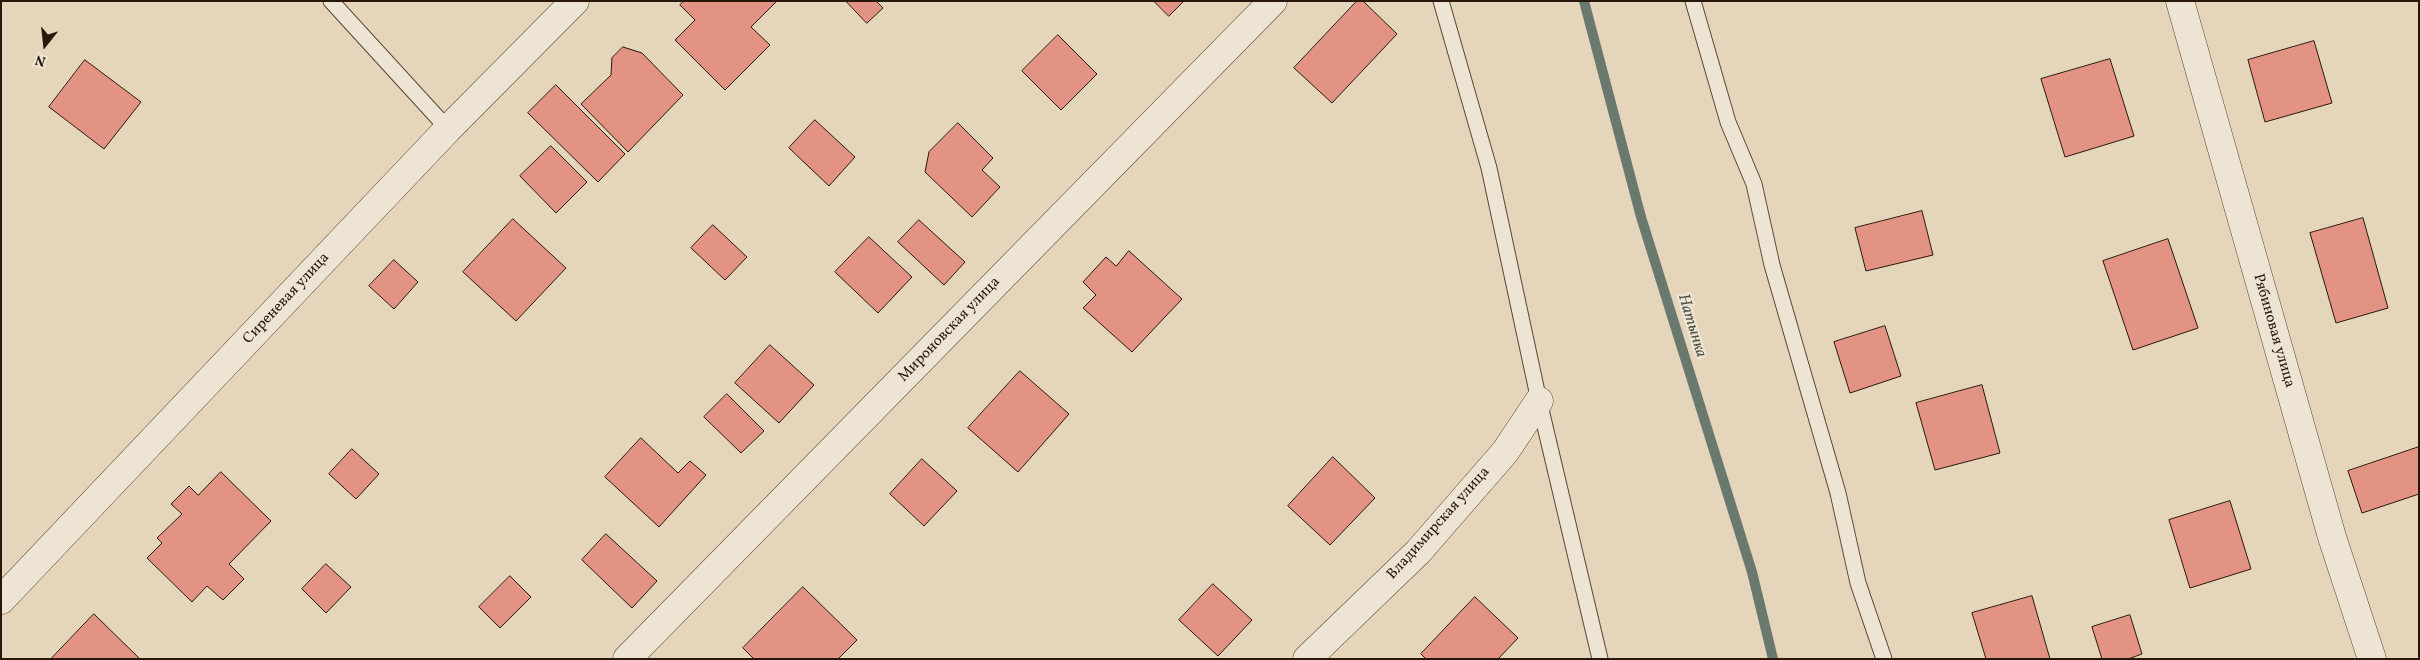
<!DOCTYPE html>
<meta charset="utf-8">
<style>
body{margin:0}
#map{position:relative;width:2420px;height:660px;overflow:hidden;background:#e5d5bb;font-family:Vollkorn,serif}
canvas{display:block}
.frame{position:absolute;inset:0;border:2px solid #29180a;pointer-events:none}
.north{position:absolute;left:20px;top:20px;width:50px;height:50px;-webkit-text-stroke:4px #eee4d3;paint-order:stroke;rotate:196deg;font-size:14px;font-weight:700;line-height:20px;text-align:center;color:#29180a}
.north::after{content:'';display:block;margin:auto;width:18px;height:22px;background:#29180a;clip-path:polygon(50% 0,100% 100%,50% 72%,0 100%)}
</style>
<div id="map">
<canvas width="2420" height="660"></canvas>
<div class="frame"></div>
<div class="north">N</div>
</div>
<script>
const context = document.querySelector('canvas').getContext('2d');
context.lineJoin = 'round';
function trace(path, color, width, dash) {
  context.strokeStyle = color;
  context.lineWidth = width;
  context.lineCap = dash ? 'butt' : 'round';
  context.setLineDash(dash || []);
  context.stroke(path);
}
function fillPath(path, color) {
  context.fillStyle = color;
  context.fill(path, 'evenodd');
}
function drawText(font, color, halo, rows, align = 'center') {
  context.font = font + ' Vollkorn,serif';
  context.lineWidth = 4.5;
  context.setLineDash([]);
  context.textBaseline = 'middle';
  context.strokeStyle = halo;
  context.fillStyle = color;
  for (const [text, x, y, turn = 0] of rows) {
    context.save();
    context.translate(x, y);
    context.rotate((+turn || 0) * Math.PI / 180);
    context.textAlign = isNaN(turn) ? turn : align;
    if (halo) context.strokeText(text, 0, 0);
    context.fillText(text, 0, 0);
    context.restore();
  }
}
const stream = new Path2D(`
 M1584 1 1641 217 1752 572 1773 659`);
const building = new Path2D(`
 M684 1H777L751 27 770 45 725 90 675 40 695 20 680 5Z
 M846 1H876L883 8 867 23Z
 M1154 1H1184L1169 16Z
 M1357 1H1363L1397 34 1332 103 1294 68Z
 M1058 35 1097 74 1061 110 1022 71Z
 M2314 41 2332 103 2265 122 2248 60Z
 M623 47 642 53 683 95 628 152 581 104 611 75 612 58Z
 M2110 59 2134 136 2065 157 2041 79Z
 M85 60 141 102 104 149 49 107Z
 M556 85 625 154 598 182 528 113Z
 M815 120 855 157 829 186 789 148Z
 M958 123 993 158 982 170 1000 187 972 217 925 172 929 152Z
 M551 146 587 182 556 213 520 176Z
 M1922 211 1933 255 1866 271 1855 228Z
 M2363 218 2388 308 2336 323 2310 233Z
 M513 219 566 268 516 321 463 272Z
 M919 220 965 262 944 285 898 242Z
 M713 225 747 257 725 280 691 248Z
 M869 237 912 277 878 313 835 272Z
 M2168 239 2198 328 2133 350 2103 261Z
 M1129 251 1182 299 1132 352 1083 308 1096 295 1083 282 1106 257 1116 266Z
 M394 260 418 282 394 309 369 286Z
 M1885 326 1901 376 1850 393 1834 342Z
 M770 345 814 385 779 423 735 383Z
 M1020 371 1069 414 1018 472 968 428Z
 M1982 385 2000 453 1935 470 1916 403Z
 M727 394 764 431 741 453 704 417Z
 M641 438 678 473 690 461 706 475 659 527 605 477Z
 M2419 447V494L2362 513 2348 471Z
 M352 449 379 474 356 499 329 474Z
 M1333 457 1375 498 1330 545 1288 506Z
 M922 459 957 491 924 526 890 494Z
 M221 472 271 521 229 564 244 579 223 600 207 586 192 602 147 558 162 543 157 538 182 514 171 504 189 486 198 495Z
 M2230 501 2251 569 2190 588 2169 520Z
 M606 534 657 581 632 608 582 560Z
 M326 564 351 587 326 613 302 589Z
 M510 576 531 597 500 628 479 607Z
 M1213 584 1252 620 1218 656 1179 620Z
 M803 587 857 640 838 659H754L743 648Z
 M2032 596 2050 659H1986L1972 613Z
 M1475 597 1518 638 1498 659H1426L1421 654Z
 M94 614 140 659H51Z
 M2130 615 2142 654 2128 659H2102L2092 627Z`);
const service = new Path2D(`
 M331 1 448 129
 M1441 1 1489 168 1539 401 1600 659
 M1693 1 1728 122 1754 184 1772 265 1838 493 1858 583 1884 659`);
const minor = new Path2D(`
 M2180 1 2332 537 2372 659
 M1 600 448 129 575 1
 M627 659 1273 1
 M1307 659 1418 552 1505 452 1539 401`);
const streetNames = [
 ["Сиреневая улица",287,299,-47],
 ["Мироновская улица",950,330,-46],
 ["Рябиновая улица",2273,331,74],
 ["Владимирская улица",1439,524,-48]
];
const waterNames = [
 ["Натынка",1691,326,73]
];
trace(stream, '#6a796e', 10);
fillPath(building, '#e39384');
trace(building, '#29180a', 1);
trace(service, '#584736', 17);
trace(minor, '#584736', 29);
trace(service, '#eee4d3', 15);
trace(minor, '#eee4d3', 28);
drawText('15px', '#29180a', '#eee4d3', streetNames);
drawText('italic 16px', '#4f5044', '#eee4d3', waterNames);
</script>
